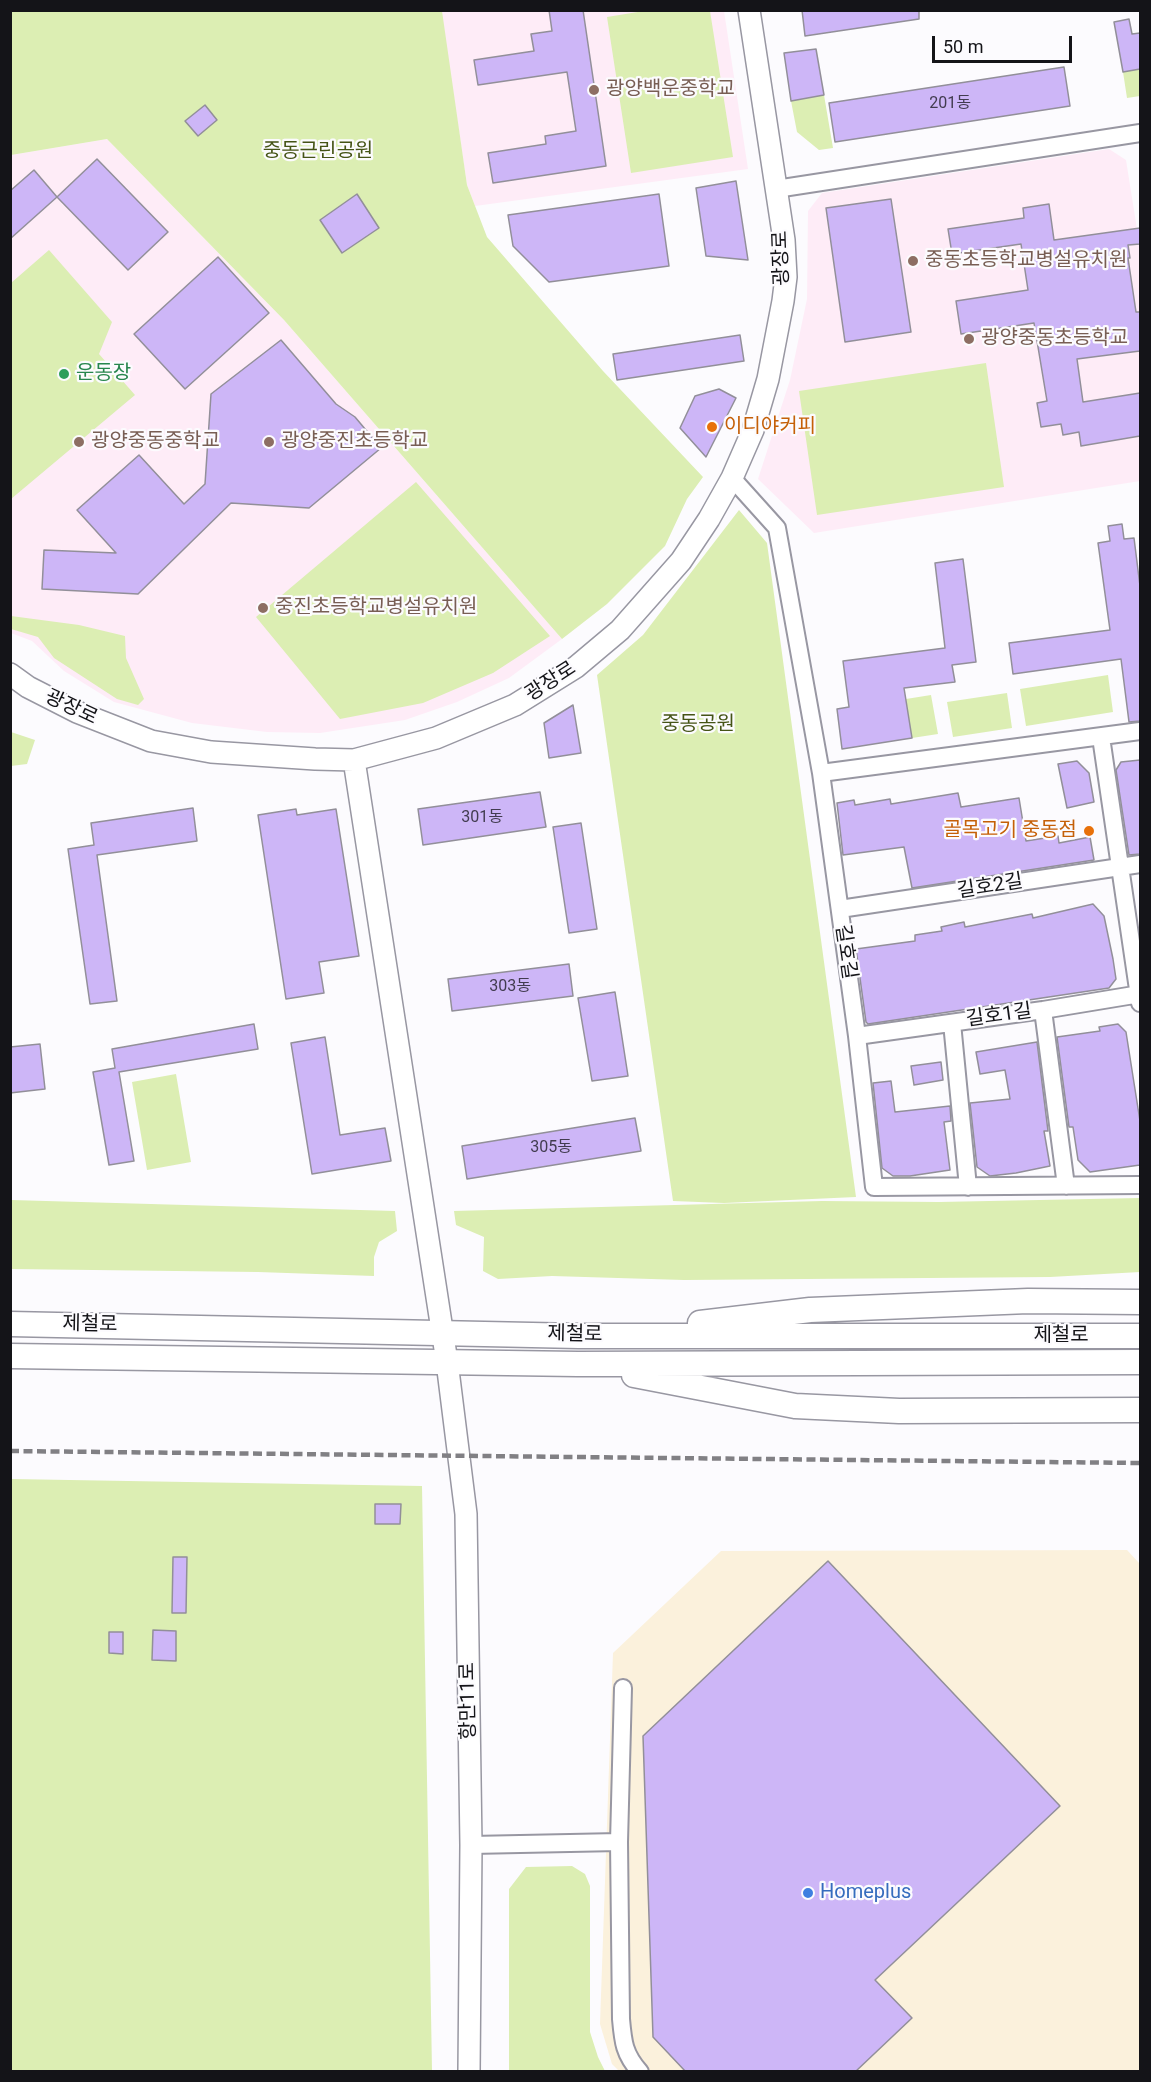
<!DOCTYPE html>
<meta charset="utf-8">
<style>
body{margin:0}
#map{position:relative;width:1151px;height:2082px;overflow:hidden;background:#fcfbfe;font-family:Roboto,sans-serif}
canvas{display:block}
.frame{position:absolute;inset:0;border:12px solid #141418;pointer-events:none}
.scale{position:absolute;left:932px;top:36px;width:140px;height:27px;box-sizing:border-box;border:3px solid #141418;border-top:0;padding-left:8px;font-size:18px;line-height:21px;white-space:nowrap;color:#141418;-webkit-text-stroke:4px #fcfbfe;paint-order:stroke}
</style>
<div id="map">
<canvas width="1151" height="2082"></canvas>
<div class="frame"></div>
<div class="scale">50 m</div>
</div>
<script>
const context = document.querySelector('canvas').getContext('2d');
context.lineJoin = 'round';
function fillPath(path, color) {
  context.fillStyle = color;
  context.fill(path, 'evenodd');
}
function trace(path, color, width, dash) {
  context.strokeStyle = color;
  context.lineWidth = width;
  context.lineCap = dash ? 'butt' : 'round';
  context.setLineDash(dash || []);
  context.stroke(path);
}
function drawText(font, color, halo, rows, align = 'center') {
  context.font = font + ' Roboto,"Noto Sans KR",sans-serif';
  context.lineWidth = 4.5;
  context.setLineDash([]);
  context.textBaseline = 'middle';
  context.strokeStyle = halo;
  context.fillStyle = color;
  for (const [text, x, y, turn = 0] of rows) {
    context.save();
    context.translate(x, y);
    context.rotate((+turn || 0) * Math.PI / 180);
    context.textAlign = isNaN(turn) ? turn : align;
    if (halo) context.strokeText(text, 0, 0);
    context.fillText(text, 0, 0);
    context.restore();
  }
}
const commercial = new Path2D(`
 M1127 1550 1140 1564V2071H619L612 2064 600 2024 613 1653 721 1551Z`);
const education = new Path2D(`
 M441 11H724L748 169 475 206 467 185Z
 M107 139 284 320 562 639 509 678 457 702 405 720 320 733 267 732 192 723 114 702 64 671 32 641 11 633V155Z
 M1109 149 1126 160 1140 248V481L814 533 758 479 790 380 807 299 808 211 822 193Z`);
const green = new Path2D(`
 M650 10 710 11 733 157 631 173 607 17Z
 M11 11H442L467 185 487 237 603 371 703 477 687 499 665 546 607 604 562 639 284 320 107 139 11 155Z
 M1140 69V96L1127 98 1123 72Z
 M824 95 833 148 819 150 797 132 791 101Z
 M49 250 112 322 99 354 135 395 11 499V283Z
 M986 363 1004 487 817 515 799 391Z
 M416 482 550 636 493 673 423 703 340 719 256 617Z
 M739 510 767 543 856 1197 724 1203 673 1201 597 675 643 635Z
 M11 616 79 625 125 636 126 658 144 699 138 705 117 699 54 658 38 637 11 629Z
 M1108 675 1113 712 1026 726 1020 689Z
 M1007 693 1012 728 953 737 947 702Z
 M931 695 938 734 912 738 906 699Z
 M11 732 35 740 27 764 11 766Z
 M176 1074 191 1162 147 1170 132 1082Z
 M1140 1198V1272L1050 1277 684 1280 552 1276 498 1279 483 1271 484 1237 456 1225 454 1211 822 1201 939 1202Z
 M11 1200 395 1211 397 1231 379 1242 374 1257V1276L258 1272 11 1269Z
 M11 1479 422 1486 432 2071 11 2072Z
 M572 1866 585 1874 590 1886V2032L598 2057 605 2071H509V1889L526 1867Z`);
const building = new Path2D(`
 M549 10H583L606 166 493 183 488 153 546 144 545 136 576 131 567 72 478 85 474 60 534 51 531 34 552 31Z
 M802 10H919V19L805 36Z
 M1129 19 1132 34 1140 33V69L1123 72 1114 22Z
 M816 49 824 95 791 101 784 53Z
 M1064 67 1070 106 835 142 829 103Z
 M205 105 217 120 198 136 185 121Z
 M97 159 168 232 128 270 57 197Z
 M34 170 57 197 10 239V191Z
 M736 181 748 260 706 256 696 188Z
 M357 194 379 228 342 253 320 220Z
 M659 194 669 266 549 282 513 246 508 215Z
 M891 199 911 332 845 342 826 208Z
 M1049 204 1054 240 1140 228V244L1128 245 1130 258H1128L1136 312H1140V351L1077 359 1083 402 1140 393V436L1081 446 1079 432 1063 435 1061 424 1041 427 1037 403 1047 401 1034 323 961 334 956 301 1028 290 1021 244 952 254 948 229 1024 218 1023 208Z
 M218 257 269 313 185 389 134 334Z
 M740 335 744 361 617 380 613 354Z
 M281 340 336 404 355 417 381 448 309 508 231 503 138 594 42 589 44 550 116 553 77 510 139 455 184 504 205 484 211 394Z
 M719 389 736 398 706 457 680 428 695 396Z
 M1122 524 1124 539 1134 538 1140 586V721L1129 722 1121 659 1013 674 1009 643 1110 630 1098 543 1110 541 1108 526Z
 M963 559 976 662 952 665 955 682 904 688 912 738 842 749 837 709 849 707 843 661 945 648 935 563Z
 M573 705 581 753 549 758 544 723Z
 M1140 760V854L1129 855 1116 770 1121 762Z
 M1077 761 1089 773 1094 802 1067 808 1058 764Z
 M540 792 546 827 423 845 418 809Z
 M958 793 961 807 1019 798 1026 841 1058 836 1059 843 1090 837 1094 860 912 888 904 847 843 855 837 803 854 800 855 805 890 799 891 804Z
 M193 808 197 841 97 855 117 1001 90 1004 68 849 94 845 91 823Z
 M296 809 297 815 336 809 359 956 319 962 324 993 286 999 258 815Z
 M581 823 597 929 569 933 553 827Z
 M1093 904 1104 916 1113 959 1116 979 1109 988 868 1024 866 1022 856 949 915 941V935L942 931 941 927 964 922 965 927 1032 914 1033 918Z
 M569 964 573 996 452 1011 448 979Z
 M615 992 628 1076 592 1081 578 998Z
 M254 1024 258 1049 119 1072 134 1161 109 1165 93 1072 115 1068 112 1049Z
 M1118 1024 1126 1032 1140 1121V1165L1090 1172 1078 1160 1073 1127H1069L1057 1037 1100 1031 1099 1027Z
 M325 1037 340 1135 385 1128 391 1161 312 1174 291 1043Z
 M1037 1042 1048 1131H1044L1050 1166 1016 1173 990 1176 977 1167 970 1103 1010 1099 1005 1070 980 1074 976 1052Z
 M40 1044 45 1089 10 1093V1047Z
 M941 1062 943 1080 914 1085 911 1066Z
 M891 1081 895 1112 950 1106 951 1121 944 1122 950 1170 910 1176H893L882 1168 873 1083Z
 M635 1118 641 1151 467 1179 462 1146Z
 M375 1504H401L400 1524H375Z
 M173 1557H187L186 1613H172Z
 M828 1561 1060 1806 875 1980 912 2018 855 2072H686L653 2037 643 1736Z
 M153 1630 176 1631V1661L152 1660Z
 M109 1632H123V1654L109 1653Z`);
const minor = new Path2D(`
 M776 189 1140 133
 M732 478 777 528 821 773
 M1140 731 821 773 857 1036 874 1187 1140 1185
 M1101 737 1140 1003
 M840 909 1140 864
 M1043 1010 1066 1186
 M952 1023 968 1187
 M857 1036 1043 1010 1140 994
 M623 1688 619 1842 621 2019C623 2042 624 2054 640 2072
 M471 1845 619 1842`);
const tertiary = new Path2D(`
 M10 674 28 687 77 712 151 741 211 752 315 759 354 760 436 738 515 705 576 667 620 630 681 561 709 519 732 478 753 430 768 379 783 301 786 277 784 240 749 10
 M354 760 447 1362 466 1514 471 1845 469 2072`);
const secondary = new Path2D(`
 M700 1323 810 1310 1028 1301 1140 1302
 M10 1324 579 1336H1140
 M10 1356 578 1364 1140 1362
 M634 1375 795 1406 899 1411 1140 1410`);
const rail = new Path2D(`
 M10 1451 1140 1463`);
const markers = [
 [594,90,6,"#8d6e63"],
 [913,261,6,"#8d6e63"],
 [969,339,6,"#8d6e63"],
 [64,374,6,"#2e9e5b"],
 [712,427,6,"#e8710a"],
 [79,442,6,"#8d6e63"],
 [269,442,6,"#8d6e63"],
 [263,608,6,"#8d6e63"],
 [1089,831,6,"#e8710a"],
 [808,1893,6,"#3f7fe0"]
];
const numberNames = [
 ["201동",950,104],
 ["301동",482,818],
 ["303동",510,987],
 ["305동",551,1148]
];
const educationNames = [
 ["광양백운중학교",606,90],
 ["중동초등학교병설유치원",925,261],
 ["광양중동초등학교",981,339],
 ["광양중동중학교",91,442],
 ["광양중진초등학교",281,442],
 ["중진초등학교병설유치원",275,608]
];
const parkNames = [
 ["중동근린공원",318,152],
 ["중동공원",698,725]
];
const streetNames = [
 ["광장로",782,258,-92],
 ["광장로",551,682,-33],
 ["광장로",71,708,25],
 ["길호2길",990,887,-9],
 ["길호길",845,952,82],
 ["길호1길",999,1016,-8],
 ["제철로",90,1325,1],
 ["제철로",575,1335,1],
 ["제철로",1061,1336],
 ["항만11로",469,1701,-91]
];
const leisureNames = [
 ["운동장",76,374]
];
const foodNames = [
 ["이디야커피",724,427],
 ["골목고기 중동점",1077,831,"right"]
];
const shopNames = [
 ["Homeplus",820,1893]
];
fillPath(commercial, '#fbf1dc');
fillPath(education, '#feecf7');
fillPath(green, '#dceeb3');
fillPath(building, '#cdb6f7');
trace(building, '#928f99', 1.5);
trace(minor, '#9897a2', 20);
trace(tertiary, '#9897a2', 24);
trace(secondary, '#9897a2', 27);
trace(minor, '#fff', 16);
trace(tertiary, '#fff', 21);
trace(secondary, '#fff', 24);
trace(rail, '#818084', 4.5, [9, 4.5]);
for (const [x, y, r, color] of markers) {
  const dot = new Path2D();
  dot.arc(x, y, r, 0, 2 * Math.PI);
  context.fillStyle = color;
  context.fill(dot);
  trace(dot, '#fcfbfe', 2);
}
drawText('16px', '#423c50', null, numberNames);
drawText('20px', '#785e54', '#fcfbfe', educationNames, 'left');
drawText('20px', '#455416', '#fcfbfe', parkNames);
drawText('20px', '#141418', '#fcfbfe', streetNames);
drawText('20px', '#27864d', '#fcfbfe', leisureNames, 'left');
drawText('20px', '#c56008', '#fcfbfe', foodNames, 'left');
drawText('20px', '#366cbe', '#fcfbfe', shopNames, 'left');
</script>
